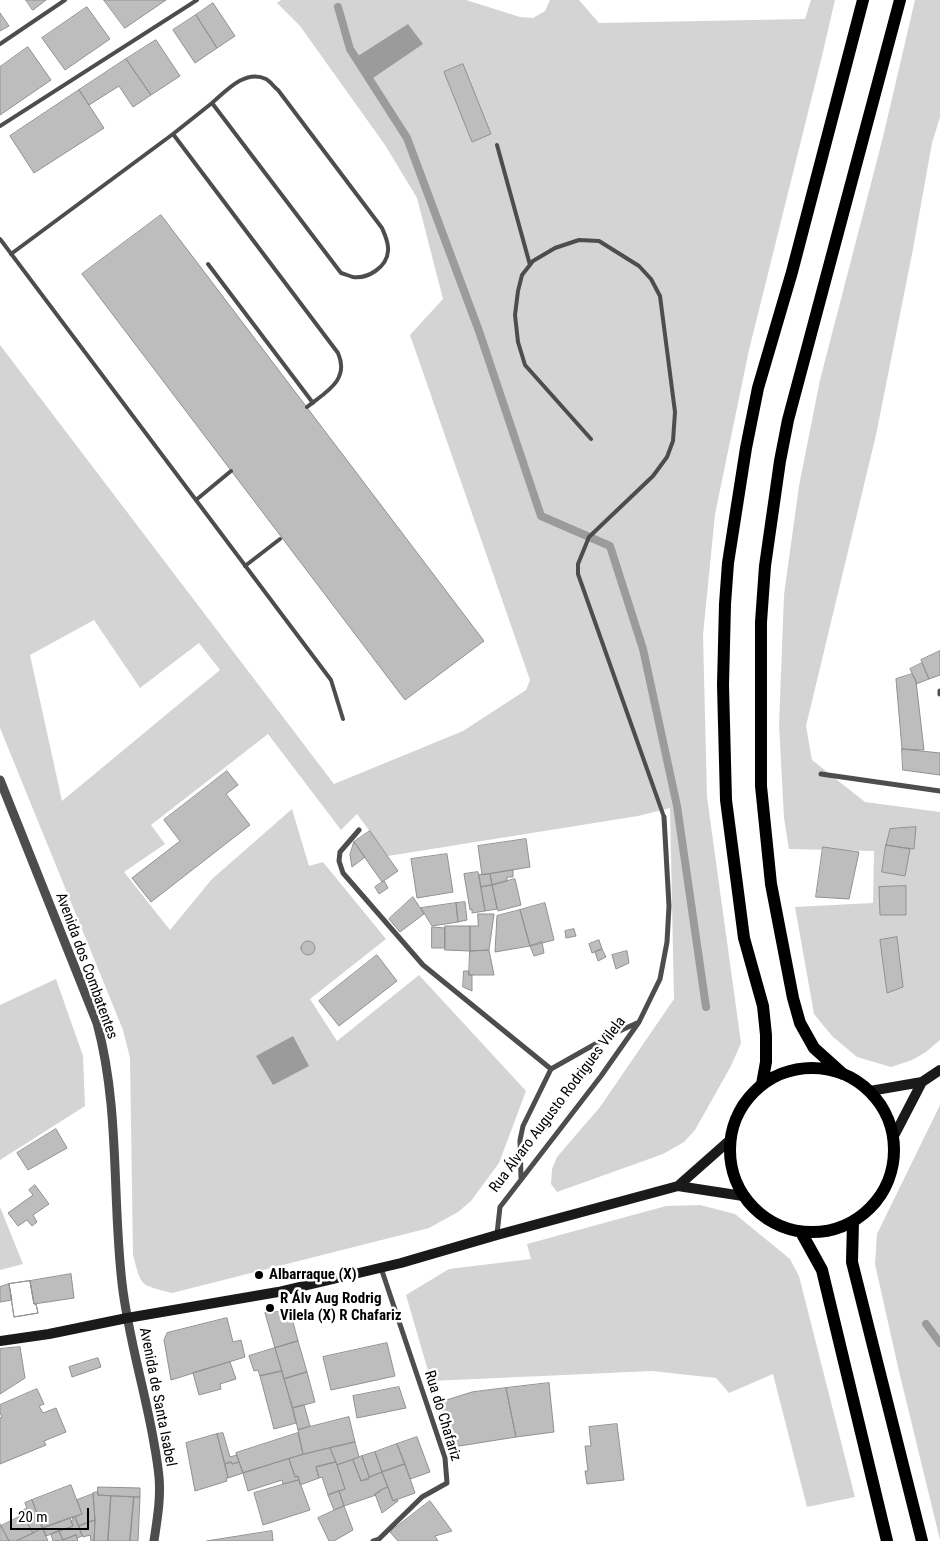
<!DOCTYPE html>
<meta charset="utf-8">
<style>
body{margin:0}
#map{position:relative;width:940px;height:1541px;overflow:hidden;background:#fff;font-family:"Roboto Condensed",sans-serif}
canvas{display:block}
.scale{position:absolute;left:10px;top:1508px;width:79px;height:22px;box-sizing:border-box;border:2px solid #000;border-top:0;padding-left:6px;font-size:15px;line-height:18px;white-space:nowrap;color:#000;-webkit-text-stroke:4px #fff;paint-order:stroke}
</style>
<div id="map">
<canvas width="940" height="1541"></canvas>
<div class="scale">20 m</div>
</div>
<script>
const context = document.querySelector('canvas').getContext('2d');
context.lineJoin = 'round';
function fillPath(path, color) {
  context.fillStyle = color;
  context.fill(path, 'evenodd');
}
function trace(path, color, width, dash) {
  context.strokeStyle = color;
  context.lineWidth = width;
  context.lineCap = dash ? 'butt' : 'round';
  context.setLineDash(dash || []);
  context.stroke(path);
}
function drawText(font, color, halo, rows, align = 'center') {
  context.font = font + ' "Roboto Condensed",sans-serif';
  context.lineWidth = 5;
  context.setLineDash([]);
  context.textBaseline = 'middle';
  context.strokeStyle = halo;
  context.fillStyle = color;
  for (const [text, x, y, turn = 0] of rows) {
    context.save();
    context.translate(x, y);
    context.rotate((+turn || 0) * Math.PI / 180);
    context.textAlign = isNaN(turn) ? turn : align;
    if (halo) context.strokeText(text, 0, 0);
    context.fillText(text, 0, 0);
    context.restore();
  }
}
const green = new Path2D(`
 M281 0H466L520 17 533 18 545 11 550 0H579L599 23 805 19 811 0H835L822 56 749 350 715 514 703 635 707 797 741 1043 731 1066 695 1130 684 1142 663 1154 557 1192 551 1184 552 1169 557 1157 600 1107 674 999 670 808 638 816 388 856 357 814 341 830 268 734 151 825 165 844 124 872 170 930 212 879 292 809 309 866 323 862 386 939 310 999 337 1041 419 975 526 1091 499 1163 471 1201 458 1212 429 1228 172 1293C139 1284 142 1288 133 1255L130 1058 123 1030 0 728V345L334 784 463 731 526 690 530 680 410 335 443 299 417 198 385 145 300 26 277 3ZM94 620 140 688 199 643 220 670 62 801 30 655Z
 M915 0H940V117L932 143 913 249 876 435 806 726 812 760 865 802 940 812V1040L926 1052 912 1060 891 1067 857 1057 832 1036 814 1014 795 907 873 903 874 851 789 849 784 818 779 725 784 595 799 486 820 380 883 137Z
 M56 979 83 1056 85 1106 0 1160V1005Z
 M940 1105V1540L898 1367 875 1264 877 1234Z
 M700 1205 735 1214 790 1259 799 1276 855 1497 807 1507 773 1374 729 1393 716 1378 652 1371 431 1381 406 1295 449 1269 531 1259 527 1244 666 1206Z
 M0 1207 23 1264 0 1270Z`);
const water = new Path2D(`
 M408 24 423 44 373 78 358 56Z
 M293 1036 309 1066 273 1085 256 1056Z`);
const stream = new Path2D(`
 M338 7 350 49 407 138 479 331 541 516 610 546 643 649 677 806 706 1007
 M926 1324 940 1343`);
const building = new Path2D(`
 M26 0H46L33 10Z
 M104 0H166L125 28Z
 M213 3 235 36 217 48 196 15Z
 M87 7 110 39 65 70 42 38Z
 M0 13 9 26 0 31Z
 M196 15 217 48 195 63 173 30Z
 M156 40 180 76 151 95 126 59Z
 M28 47 51 80 0 115V67Z
 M126 59 151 95 133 107 119 86 89 105 79 90Z
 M463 64 491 134 472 142 444 72Z
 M79 90 104 128 34 173 10 136Z
 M161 215 484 641 405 700 82 274Z
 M940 651V675L929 679 921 660Z
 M922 663 929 679 916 684V681L910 669Z
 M912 674 916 681 924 750 902 749 896 679Z
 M902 749 940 753V775L903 770Z
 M227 771 238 785 226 794 250 825 151 902 132 878 180 841 164 820Z
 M916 827 914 849 886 845 890 829Z
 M370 831 398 871 382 882 354 842Z
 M526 839 530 867 482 875 478 846Z
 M354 842 365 857 352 867 350 855Z
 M886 845 910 849 905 876 882 872Z
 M823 847 859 852 849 899 816 897Z
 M447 854 453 892 417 898 411 859Z
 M513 870V877H507V881L492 885 490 874Z
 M478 872 485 911 472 913V909L470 910 464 874Z
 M490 874 492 885 481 887 479 875Z
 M515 879 521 905 498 911 492 885Z
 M384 881 388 888 379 894 375 887Z
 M492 885 497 909 485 911 481 887Z
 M906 886V915H880L879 887Z
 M413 897 424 914 400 932 389 919Z
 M465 902 467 920 458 922 456 903Z
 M456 903 458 922 432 926 421 908Z
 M545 903 554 940 530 946 520 910Z
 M520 910 530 946 495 952 497 916Z
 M478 914H494L489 950 470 951V926H478Z
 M445 926H470V951L445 950Z
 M432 927 445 928V948H432Z
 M574 929 576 936 566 938 565 931Z
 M897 937 903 987 887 993 880 940Z
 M599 940 602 949 592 953 589 944Z
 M301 948a7 7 0 1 1 14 0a7 7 0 1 1-14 0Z
 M542 942 544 953 534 956 530 946Z
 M602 949 606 957 598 961 595 952Z
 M470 951 489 950 494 975H469Z
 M627 951 629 963 616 969 612 955Z
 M377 955 397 981 339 1026 319 1001Z
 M464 971H469V975H472V991L463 987Z
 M56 1129 67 1148 28 1170 17 1153Z
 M35 1185 49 1204 33 1215 37 1222 32 1226 27 1220 18 1226 8 1213 33 1195 29 1190Z
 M71 1274 74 1298 34 1304 30 1281Z
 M30 1281 34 1304H36L38 1313 14 1317 9 1284Z
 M30 1281 34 1304H36L38 1313 14 1317 9 1284Z
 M9 1284 12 1300 0 1302V1287Z
 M290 1311 298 1341 275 1348 265 1313Z
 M227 1318 233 1342 241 1340 245 1357 171 1380 164 1340 167 1333Z
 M298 1341 307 1372 284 1379 275 1348Z
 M387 1343 395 1376 331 1390 323 1357Z
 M20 1347 25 1378 0 1394V1349Z
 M275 1348 282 1371 260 1376 258 1370 254 1371 249 1356Z
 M98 1358 101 1367 72 1377 69 1367Z
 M230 1362 236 1379 220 1384 221 1389 199 1395 193 1373Z
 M282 1371 296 1423 274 1429 260 1376Z
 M307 1372 315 1402 293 1408 284 1379Z
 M549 1383 554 1432 516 1437 506 1388Z
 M399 1387 406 1408 357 1418 353 1396Z
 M506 1388 516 1437 453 1447 437 1403 472 1392Z
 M37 1389 44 1404 39 1406 43 1413 56 1408 66 1432 44 1441 46 1445 0 1464V1418L2 1417 0 1413V1405Z
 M304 1405 310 1426 298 1430 293 1408Z
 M349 1417 355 1442 303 1454 298 1430Z
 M617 1424 624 1480 587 1484 585 1471H588L585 1446H591L589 1427Z
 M223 1433 230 1457 237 1455 239 1462 232 1464 231 1462 225 1464 217 1434Z
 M298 1433 303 1454 243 1473 236 1453Z
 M217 1434 228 1478H226L227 1481 195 1491 186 1443Z
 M417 1437 430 1472 410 1479 397 1444Z
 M355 1442 359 1457 337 1465 330 1448Z
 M397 1444 405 1464 382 1472 375 1452Z
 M330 1448 336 1462 316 1467 319 1478 300 1485 298 1476 295 1477 289 1459Z
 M375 1452 382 1472 369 1477 362 1456Z
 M362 1456 369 1477V1479L361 1481 353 1460Z
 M289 1459 295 1477 298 1476 299 1480 283 1484 282 1480 248 1491 243 1473Z
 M353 1460 361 1481 382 1472 388 1487 380 1490V1492L375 1494 376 1495 344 1506 339 1491 345 1489 337 1465Z
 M231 1462 232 1464 239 1462 243 1473 228 1478 225 1464Z
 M336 1462 345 1489 328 1495 322 1477 319 1478 316 1467Z
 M405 1464 415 1493 393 1501 382 1472Z
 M299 1480 310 1510 263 1525 254 1493Z
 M71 1485 82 1514 43 1528 32 1500Z
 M98 1487 140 1488V1497L98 1495Z
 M388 1487 393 1501 397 1499 398 1501 382 1513 375 1494Z
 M339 1491 344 1506 334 1510 328 1495Z
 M98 1492V1495L111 1496 108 1541H94L95 1520 93 1493Z
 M93 1494 95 1520 79 1526 75 1517 82 1514 77 1500Z
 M111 1496 134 1497 130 1541H108Z
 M134 1497H140L138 1541H130Z
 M32 1500 42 1528 33 1533 21 1511 27 1508 25 1503Z
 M430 1501 452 1531 435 1536 438 1541H398L390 1532Z
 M344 1506 353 1530 334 1541H329L318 1518Z
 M23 1515 33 1533 16 1541H9L1 1526Z
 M72 1517H75L82 1536 77 1538 76 1535 63 1540 59 1531 73 1526 71 1521 73 1520Z
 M70 1518 73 1526 46 1536 43 1528Z
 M95 1520 94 1541H91L90 1535 83 1537 79 1526Z
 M0 1524 1 1526 9 1541H0Z
 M42 1528 48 1541H16L33 1533Z
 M59 1531 63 1540 53 1541 51 1534Z
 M272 1531 273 1541H207Z
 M76 1535 78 1541H62L63 1540Z`);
const service = new Path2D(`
 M0 44 65 0
 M0 126 197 0
 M173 134 212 103 341 273C345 274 349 276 353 277 368 279 387 267 388 251 389 243 385 235 382 228L278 90C274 87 270 81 266 79 245 69 226 91 212 103
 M497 145 530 265
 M0 239 331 680 343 719
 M11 254 173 134 338 353C350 380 326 392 307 407
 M208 264 313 403
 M591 439 525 365 518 342 515 315 518 291 522 275 533 261 555 248 579 240 599 241 639 266 651 279 660 296 675 412 673 441 667 457 653 476 589 537 578 564V574L664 817
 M196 500 231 471
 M245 566 280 539`);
const minor = new Path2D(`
 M940 691V694
 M821 774 940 791
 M359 830 340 852 339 861 343 873 423 965 551 1069
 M521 1178 520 1140 523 1126 551 1069 613 1034 637 1023
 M497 1234 500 1207 601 1076 639 1022 660 979 667 942 669 906 664 817
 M373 1541 379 1539 422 1497 447 1483 445 1458 381 1268`);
const tertiary = new Path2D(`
 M0 780 97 1023C120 1108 112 1197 122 1283 128 1337 145 1390 154 1443 156 1454 158 1466 159 1477 161 1499 157 1520 154 1541`);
const secondary = new Path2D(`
 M870 1091 922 1082 940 1070
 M894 1136 922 1082
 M678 1186 730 1140
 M0 1341 49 1334 127 1318 278 1292 401 1263 497 1235 678 1186 743 1196`);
const primary = new Path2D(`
 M730 1150a82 82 0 1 1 164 0a82 82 0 1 1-164 0Z
 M843 1074 814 1048 800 1023 793 998 771 884 761 786V622L765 566 780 461 788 420 900 0
 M762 1084 766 1062V1035L763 1006 744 938 726 800 723 685 725 604 728 563 746 448 758 388 792 272 863 0
 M853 1222 852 1262 922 1541
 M801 1232 822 1270 887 1541`);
const markers = [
 [259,1275,5,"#000"],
 [270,1308,5,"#000"]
];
const streetNames = [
 ["Avenida dos Combatentes",86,966,70],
 ["Rua Álvaro Augusto Rodrigues Vilela",558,1105,-53],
 ["Avenida de Santa Isabel",157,1397,79],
 ["Rua do Chafariz",442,1416,73]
];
const poiNames = [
 ["Albarraque (X)",269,1275],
 ["R Álv Aug Rodrig",280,1299],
 ["Vilela (X) R Chafariz",280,1316]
];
fillPath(green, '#d4d4d4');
fillPath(water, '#9b9b9b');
trace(stream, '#9b9b9b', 8);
fillPath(building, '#bdbdbd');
trace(building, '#919191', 1);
trace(service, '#4d4d4d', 4);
trace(minor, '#4d4d4d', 5);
trace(tertiary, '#4d4d4d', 9);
trace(secondary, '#1a1a1a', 10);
trace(primary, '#000', 12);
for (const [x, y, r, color] of markers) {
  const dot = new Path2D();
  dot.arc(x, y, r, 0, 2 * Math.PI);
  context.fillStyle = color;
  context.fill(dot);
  trace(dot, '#fff', 2);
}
drawText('15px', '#000', '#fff', streetNames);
drawText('bold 15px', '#000', '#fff', poiNames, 'left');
</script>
